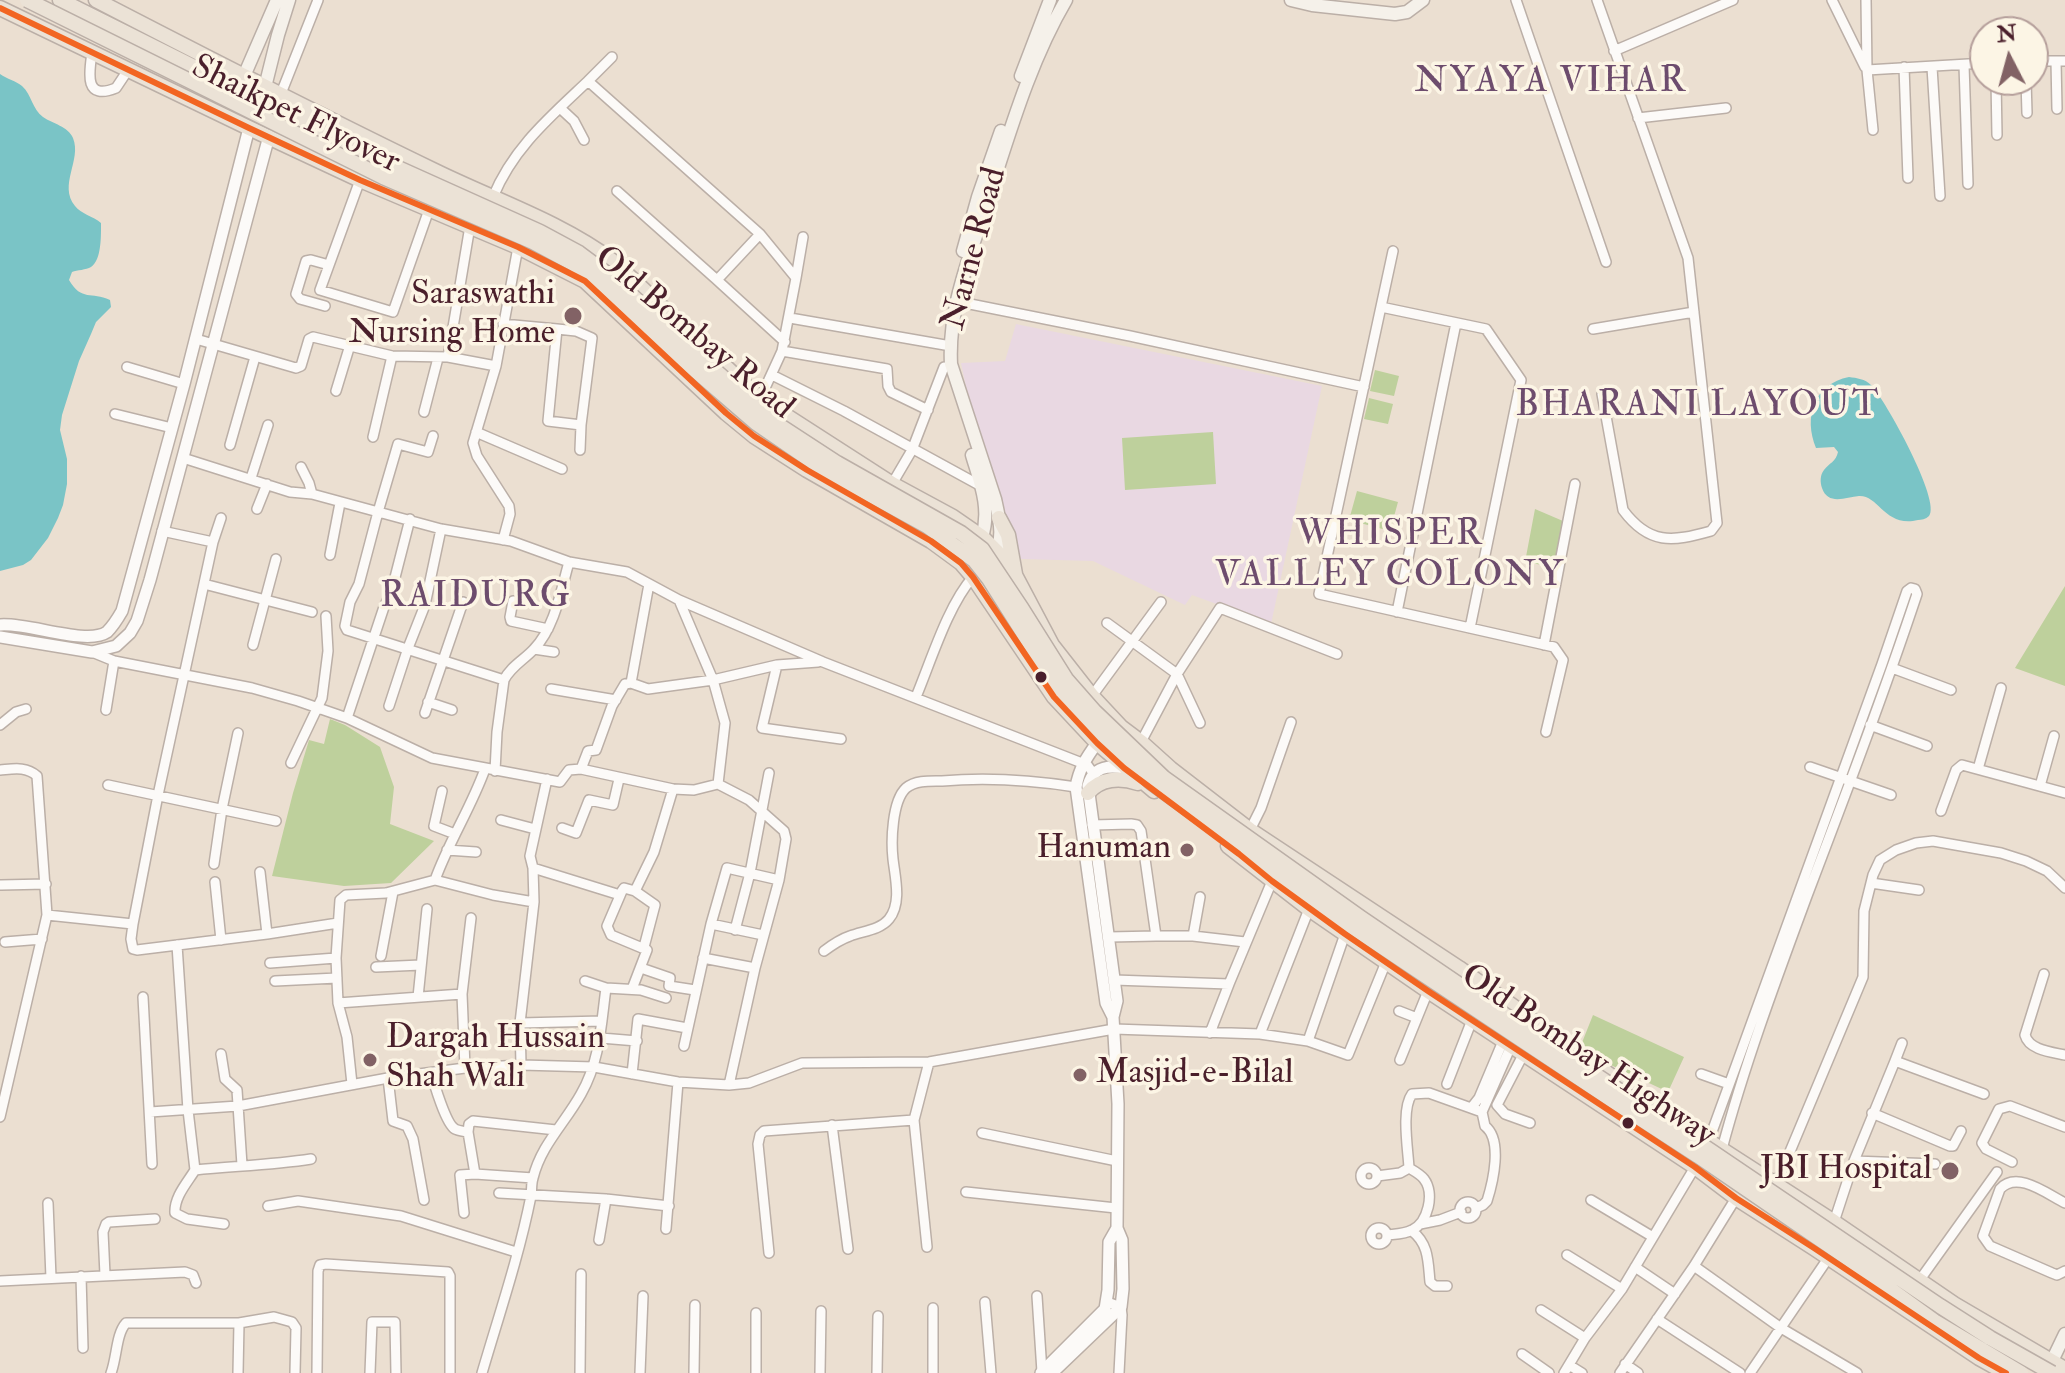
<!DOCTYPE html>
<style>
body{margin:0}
#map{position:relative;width:2065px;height:1373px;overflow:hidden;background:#ebdfd1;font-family:"IM FELL Double Pica",serif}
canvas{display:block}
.north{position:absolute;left:1969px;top:16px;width:80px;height:80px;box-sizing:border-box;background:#fcf5e5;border:2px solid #b59f9b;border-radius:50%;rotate:354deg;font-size:22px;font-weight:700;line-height:32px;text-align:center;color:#4a1f2b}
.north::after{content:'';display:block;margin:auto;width:28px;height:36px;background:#826265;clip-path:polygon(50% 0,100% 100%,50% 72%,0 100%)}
</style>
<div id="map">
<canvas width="2065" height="1373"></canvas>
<div class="north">N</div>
</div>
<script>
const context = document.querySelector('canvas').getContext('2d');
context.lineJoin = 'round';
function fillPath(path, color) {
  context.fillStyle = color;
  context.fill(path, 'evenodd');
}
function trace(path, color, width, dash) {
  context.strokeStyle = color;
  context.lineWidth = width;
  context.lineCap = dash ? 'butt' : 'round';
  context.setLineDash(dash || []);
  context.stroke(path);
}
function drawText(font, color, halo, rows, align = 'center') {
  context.font = font + ' "IM FELL Double Pica",serif';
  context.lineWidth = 7;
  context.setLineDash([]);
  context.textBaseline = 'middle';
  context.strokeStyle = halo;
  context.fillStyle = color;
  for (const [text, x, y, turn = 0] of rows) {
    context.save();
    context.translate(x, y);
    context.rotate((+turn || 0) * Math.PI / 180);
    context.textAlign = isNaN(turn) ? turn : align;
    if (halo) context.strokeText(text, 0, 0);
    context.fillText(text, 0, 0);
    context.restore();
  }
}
const built = new Path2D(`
 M1016 324 1322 386 1271 624 1192 595 1185 605 1093 561 1021 559 976 435 961 363 1005 361Z`);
const green = new Path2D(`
 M1375 370 1399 376 1394 396 1370 391Z
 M1369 398 1393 404 1388 424 1364 419Z
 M1213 432 1216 484 1125 490 1122 438Z
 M1357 491 1398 502 1390 531 1349 520Z
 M1535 509 1563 521 1554 567 1525 562Z
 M2065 586V686L2015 668Z
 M330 719 345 725 380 747 394 787 390 824 434 841 391 883 344 886 272 876 293 793 309 740 324 744Z
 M1593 1015 1684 1057 1668 1092 1579 1050Z`);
const water = new Path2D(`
 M0 74C7 79 16 81 22 86 32 95 32 109 43 117 53 124 68 126 73 138 82 160 58 185 75 206 81 214 93 216 101 223 101 234 102 260 91 267 86 270 77 270 72 272L69 280C82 302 91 291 110 300L111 307 96 322 91 334 79 361 62 415 60 430 67 459V484L63 505 58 518 48 538 31 560 23 565 0 571Z
 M1849 377C1857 378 1865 379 1871 385 1885 399 1942 502 1929 516 1926 519 1921 520 1918 520 1885 528 1879 495 1859 496 1846 497 1828 506 1822 488 1820 482 1820 475 1824 470 1829 463 1836 462 1838 452L1834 447 1816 448C1803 417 1814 384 1849 377Z`);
const minor = new Path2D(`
 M1516 0 1606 262
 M1597 0 1688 258 1717 523 1711 531C1672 542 1649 545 1623 510L1602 394
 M1832 0 1865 67
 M1866 0 1867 70 1873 130
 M1614 51 1733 0
 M92 53C89 73 84 101 116 88L128 70
 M2033 61H2065
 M2056 61 2057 109
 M1964 65 1968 184
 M1904 67 1908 178
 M1932 67 1940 196
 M1867 70 1985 63
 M1996 80 1997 135
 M2026 80 2027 113
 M588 81 612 57
 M280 96 318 0
 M560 108 574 121 584 140
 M1638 118 1726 108
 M360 180 320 290 393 312 431 204
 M617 191 717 280
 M493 197C513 148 550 117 588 81L760 234 796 278 782 351 760 399
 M760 234 717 280 785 342
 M1393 251 1319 594 1554 647 1563 660 1546 732
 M796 278 803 237
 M955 301 1130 336 1364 387
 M325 306 300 299 296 294 306 261 311 260 329 265
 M1381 307 1486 329 1521 380 1470 628
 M790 318 945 345
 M503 324 557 329 548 421 581 425
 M557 329 576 331 592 338 581 425 580 450
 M1593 329 1694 312
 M196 339 296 368 301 366 309 339 313 337 392 356 448 357 496 366 518 247
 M782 351 887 369 888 386 891 392 928 410
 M448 357 470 226
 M496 366 473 443 477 456 509 506 510 514 503 540
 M127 367 184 384
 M772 375 844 411 981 486
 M336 391 350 345
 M424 412 438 358
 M115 414 172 428
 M476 432 562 469
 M433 436 428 452 398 444 378 512 359 584 350 602 345 626 347 630 504 680 497 732 495 771
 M373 437 392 356
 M230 445 255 357
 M183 458 290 492 312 494 441 529 511 541 569 562C561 590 555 627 534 649 524 660 511 666 504 680
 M301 467 309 483 312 494
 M251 478 268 425
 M892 484 912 450 944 367
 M257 509 267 484
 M221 518 213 542 158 795 133 924 131 939 133 949 137 950 267 934 338 923
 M162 531 213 542
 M330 555 340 503
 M569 562 627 572 679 600 823 662 1082 763 1088 766 1093 773
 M204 584 312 612
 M679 600 713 680 725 723 718 784
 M513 601 510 617 511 621 548 629
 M1397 612 1456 323
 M1107 623 1177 674 1200 723
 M253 645 276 559
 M1544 645 1575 484
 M534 649 554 652
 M92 652 114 661 106 710
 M114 661 252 688 298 701 347 718 432 758 560 782 569 770 581 769 673 789 694 790 718 784 749 800 784 831 786 839 779 880 755 968 729 1085
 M777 665 762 728 841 739
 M1892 668 1951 690
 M631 683 649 584
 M551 689 616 700
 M1092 696 1161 602
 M916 697C931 661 948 605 973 577
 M428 702 452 710
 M389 706 408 648 425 605 441 529
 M425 713 463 602
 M347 718 384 607 391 593 410 519
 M0 725 16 712 26 709
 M1870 725 1927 746
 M1141 742 1177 674 1220 608 1337 654
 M291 763 322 698 328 651 326 616
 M1810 767 1891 795
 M581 769 588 751 596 750 612 706 625 684 631 683 648 689 713 680 777 665 818 662
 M1978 769 2001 688
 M0 770C13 769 26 766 37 776L47 915 0 1117
 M108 785 276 821
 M2040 786 2054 736
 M442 791 434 826 455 834
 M1941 811 1956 770 1962 765 2065 793
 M501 820 535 829
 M1092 825 1131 824 1137 825 1141 831 1156 936 1109 937
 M562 828 576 833 589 800 613 805 619 779
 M1250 830 1261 808 1291 722
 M447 850 476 852
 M214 864 222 809 238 733
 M533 868 620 895
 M260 872 267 934
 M435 880 493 895 534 902 520 1023 521 1065
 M215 882 221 940
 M1871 883 1919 890
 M1 885 46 884
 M635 891 655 905 644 947
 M534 902 533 868 530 856 547 779
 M47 915 133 924
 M711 924 763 935
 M735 930 750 873 769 773
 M1156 936H1193L1245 942
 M1193 936 1200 897
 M5 942 42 939
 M177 945 188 1110 195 1170C187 1183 174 1197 175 1213L187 1219 224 1224
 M824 951C832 945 841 939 850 936 863 931 880 930 889 919 902 903 895 877 893 859 891 841 892 801 906 788 916 780 930 781 942 781 987 777 1031 780 1076 787
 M381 956 393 892
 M336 958 338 1003 347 1037 352 1084
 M703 958 755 968
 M270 963 336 958 340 900 346 895 386 893 435 880C449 841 471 808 485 769
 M376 967 421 965
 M641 968 670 978 669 986 695 990
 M2044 974 2025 1035C2029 1050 2051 1052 2065 1055
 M1114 980 1229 984 1272 881
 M275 981 337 978
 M585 981 606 988
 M632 989 647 950 611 935 607 926 622 891 624 888 635 891 654 852 673 789
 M462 994 465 1068
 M143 997 152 1164
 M418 997 427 909
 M338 1003 462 994 471 918
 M1399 1011 1417 1018
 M520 1023 602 1021
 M1210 1033 1229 984
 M1260 1034 1309 909
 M601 1038 637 1041
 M1308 1041 1345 934
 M684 1046 711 924 727 868 779 880
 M221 1054 225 1079 237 1090 242 1165
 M1523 1055 1497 1105 1505 1114 1530 1123
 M1400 1060 1428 991
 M1895 1061 1902 1043
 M432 1074C434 1084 446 1124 455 1129 456 1130 466 1132 468 1132L475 1174
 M632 1074 638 1019 687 1028
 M1701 1074 1729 1084
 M388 1078 393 1121 407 1126 413 1139 424 1200
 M1447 1084 1472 1020
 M1472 1107 1479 1098 1503 1041
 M150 1112 238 1106 388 1078 465 1068 521 1065 594 1067 678 1082 729 1085 749 1083 802 1063 929 1062 1114 1029 1260 1034 1308 1041 1348 1055 1386 962
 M1872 1113 1950 1146H1953L1961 1131
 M832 1125 848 1249
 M468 1132 469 1124 473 1121 556 1130
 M982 1133 1117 1161
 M1709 1140 1882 664 1907 591 1911 588 1915 589 1917 594C1883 696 1845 796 1807 896 1776 980 1745 1063 1722 1149
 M1854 1161 1935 1164
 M2012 1162 1986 1149 1982 1143 1999 1109 2010 1106 2065 1127
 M1409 1168C1408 1149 1401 1109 1412 1094L1429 1093 1482 1112
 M1361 1176a8 8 0 1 1 16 0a8 8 0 1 1-16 0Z
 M195 1170C234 1166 273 1165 311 1159
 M1377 1176 1400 1173 1409 1168
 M1776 1185 1863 977 1864 911 1873 875 1880 860 1896 850 1916 843 1933 841 2001 853 2026 861 2047 871 2065 888
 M966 1192 1116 1208
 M499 1193 606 1199 669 1206
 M1591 1200 1653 1237
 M1460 1210a8 8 0 1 1 16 0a8 8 0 1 1-16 0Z
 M48 1203 51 1278
 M2065 1203C2047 1194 2017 1170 2000 1189L1983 1236 1990 1246 2052 1273 2057 1275 2065 1271
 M268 1206 298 1201 401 1216 516 1252
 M1476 1208 1483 1205 1487 1201C1493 1182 1503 1140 1485 1126L1482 1112 1511 1046
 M464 1213 460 1175 475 1174 533 1178
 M1834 1222 1854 1161 1895 1061 1984 1094
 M1420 1224 1440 1220 1461 1212
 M1371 1236a8 8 0 1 1 16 0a8 8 0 1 1-16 0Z
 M666 1229 678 1082
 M1412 1231C1429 1244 1428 1262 1430 1282L1435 1286H1447
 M1387 1235C1396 1234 1405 1234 1412 1230 1428 1223 1435 1193 1424 1179 1420 1174 1414 1171 1409 1168
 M599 1240 606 1199
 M927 1247 914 1120 929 1062
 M769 1253 758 1144 760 1135 764 1131 914 1120
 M1567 1255 1622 1289
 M1694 1266 1781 1328 1857 1373
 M1635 1267 1675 1294
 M105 1275 103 1232 106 1224 109 1222 155 1219
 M81 1276 83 1348
 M0 1281 185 1272 193 1275 196 1283
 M1919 1281 1997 1172
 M1037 1296 1042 1372
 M985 1302 991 1373
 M1107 1302 1121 1307 1122 1315 1119 1373
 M933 1308V1373
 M1541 1310 1585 1338
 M1657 1319 1740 1373
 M1522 1354 1549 1373
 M1625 1364 1638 1373
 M1569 1365 1582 1373
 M111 1373C117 1357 116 1334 126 1323H239L274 1317 292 1322 296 1328 295 1373
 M238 1373 239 1323
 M317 1373 318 1271 320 1265 326 1264 448 1272 450 1276V1373
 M370 1373 372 1322H395L396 1373
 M482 1373C499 1315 519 1256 531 1196 532 1190 531 1184 533 1178 541 1145 565 1123 581 1094 600 1061 601 1025 606 988L641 990 666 998
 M580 1373 581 1274
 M640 1373 643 1296
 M694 1373 695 1305
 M756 1373V1313
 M820 1373 821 1311
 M877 1373 878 1316
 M1564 1373 1585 1338 1622 1289 1695 1167
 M1620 1373 1694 1266 1736 1198
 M1750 1373 1829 1257`);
const tertiary = new Path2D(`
 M0 625C27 622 87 646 107 632 113 626 118 618 122 611L184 384 249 128
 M0 637 92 652 116 646 130 633 137 621 150 580 269 136
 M1097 743C1086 758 1079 769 1076 787L1106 1003 1113 1017
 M1041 1373 1105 1309 1108 1290 1109 1242 1117 1228
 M1052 1373 1121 1307 1123 1289 1122 1240 1117 1228 1118 1104 1113 1017 1117 1001 1088 786C1093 767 1107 765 1124 768`);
const secondary = new Path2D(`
 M1291 0 1312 5 1395 14 1407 12 1423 0
 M244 76 277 0
 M1021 76 1050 0
 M265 87 278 35 289 0
 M963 251 978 197 1001 131
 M972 455C980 482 991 508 982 537
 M992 557C1006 542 999 517 995 499L951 364C948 308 970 257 986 205 1009 135 1029 63 1066 0
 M2052 1361 2065 1334`);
const primary = new Path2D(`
 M60 0 380 160
 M96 0C208 58 321 116 435 171 494 200 561 222 614 262L760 399 892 484 953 517 982 537 997 552 1015 575 1052 645 1092 696 1121 727 1141 742 1171 769 1250 830 1459 968 1635 1093
 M0 8 249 128 360 180 518 247 585 281 726 413 754 436 807 470 931 541 961 563 973 577 1054 697 1097 743 1154 791
 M999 518 1008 535 1015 574
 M1088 793C1100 778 1120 777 1138 783
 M1228 846 1309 909 1428 991 1695 1167 1736 1198 1814 1248 1979 1358 2006 1373
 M1679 1122 1834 1222 1954 1304 2065 1369`);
const primaryBridge = new Path2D(`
 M27 0 383 177 533 242 572 263 601 283 683 360 756 423 823 469 927 526 974 560 989 579 1056 685 1081 716 1151 782 1346 923 1619 1105 1698 1156 1850 1260 1934 1321 2021 1373
 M380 160 540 232 579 253 610 276 768 418 837 463 961 533 982 549 1022 609 1066 679 1095 712 1164 778 1361 918 1473 994 1711 1151 1940 1306 1990 1338 2052 1373`);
const bus1 = new Path2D(`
 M0 8 249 128 360 180 518 247 585 281 726 413 754 436 807 470 931 541 961 563 973 577 1054 697 1097 743 1124 768 1239 854 1272 881 1345 934 1428 991 1695 1167 1736 1198 1814 1248 1979 1358 2006 1373`);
const markers = [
 [573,316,10,"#826265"],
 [1041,677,7,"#4a1f2b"],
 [1187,850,8,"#826265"],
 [370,1060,8,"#826265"],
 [1080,1075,8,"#826265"],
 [1628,1123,7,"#4a1f2b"],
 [1950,1171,10,"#826265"]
];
const streetNames = [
 ["Shaikpet Flyover",295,116,26],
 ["Narne Road",976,249,-75],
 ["Old Bombay Road",693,334,40],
 ["Old Bombay Highway",1587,1057,34]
];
const poiNames = [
 ["Saraswathi",555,296],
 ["Nursing Home",555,335],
 ["Hanuman",1171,850],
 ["Dargah Hussain",386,1040,"left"],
 ["Shah Wali",386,1079,"left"],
 ["Masjid-e-Bilal",1096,1075,"left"],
 ["JBI Hospital",1932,1171]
];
const neighbourhoodNames = [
 ["NYAYA VIHAR",1551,83],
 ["BHARANI LAYOUT",1698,407],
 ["WHISPER",1390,536],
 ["VALLEY COLONY",1390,577],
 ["RAIDURG",476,598]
];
fillPath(built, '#e9d8e2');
fillPath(green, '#bed09c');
fillPath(water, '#7ac4c6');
trace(minor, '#bbafa7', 12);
trace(tertiary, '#bbafa7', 14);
trace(secondary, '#bbafa7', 15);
trace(primary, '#bbafa7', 17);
trace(minor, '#fcfaf8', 9);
trace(tertiary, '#fcfaf8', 11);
trace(secondary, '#f5f1ea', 12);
trace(primary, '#ebe2d6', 14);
trace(primaryBridge, '#bbafa7', 17, []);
trace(primaryBridge, '#ebe2d6', 14);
trace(bus1, '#f26522', 6);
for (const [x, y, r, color] of markers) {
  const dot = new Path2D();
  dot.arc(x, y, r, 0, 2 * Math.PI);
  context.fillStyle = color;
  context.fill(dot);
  trace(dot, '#fcf5e5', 3);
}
drawText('34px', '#4a1f2b', '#fcf5e5', streetNames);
drawText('34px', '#4a1f2b', '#fcf5e5', poiNames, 'right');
context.letterSpacing = '2px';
drawText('36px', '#6d4c6d', '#fcf5e5', neighbourhoodNames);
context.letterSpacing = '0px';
</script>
